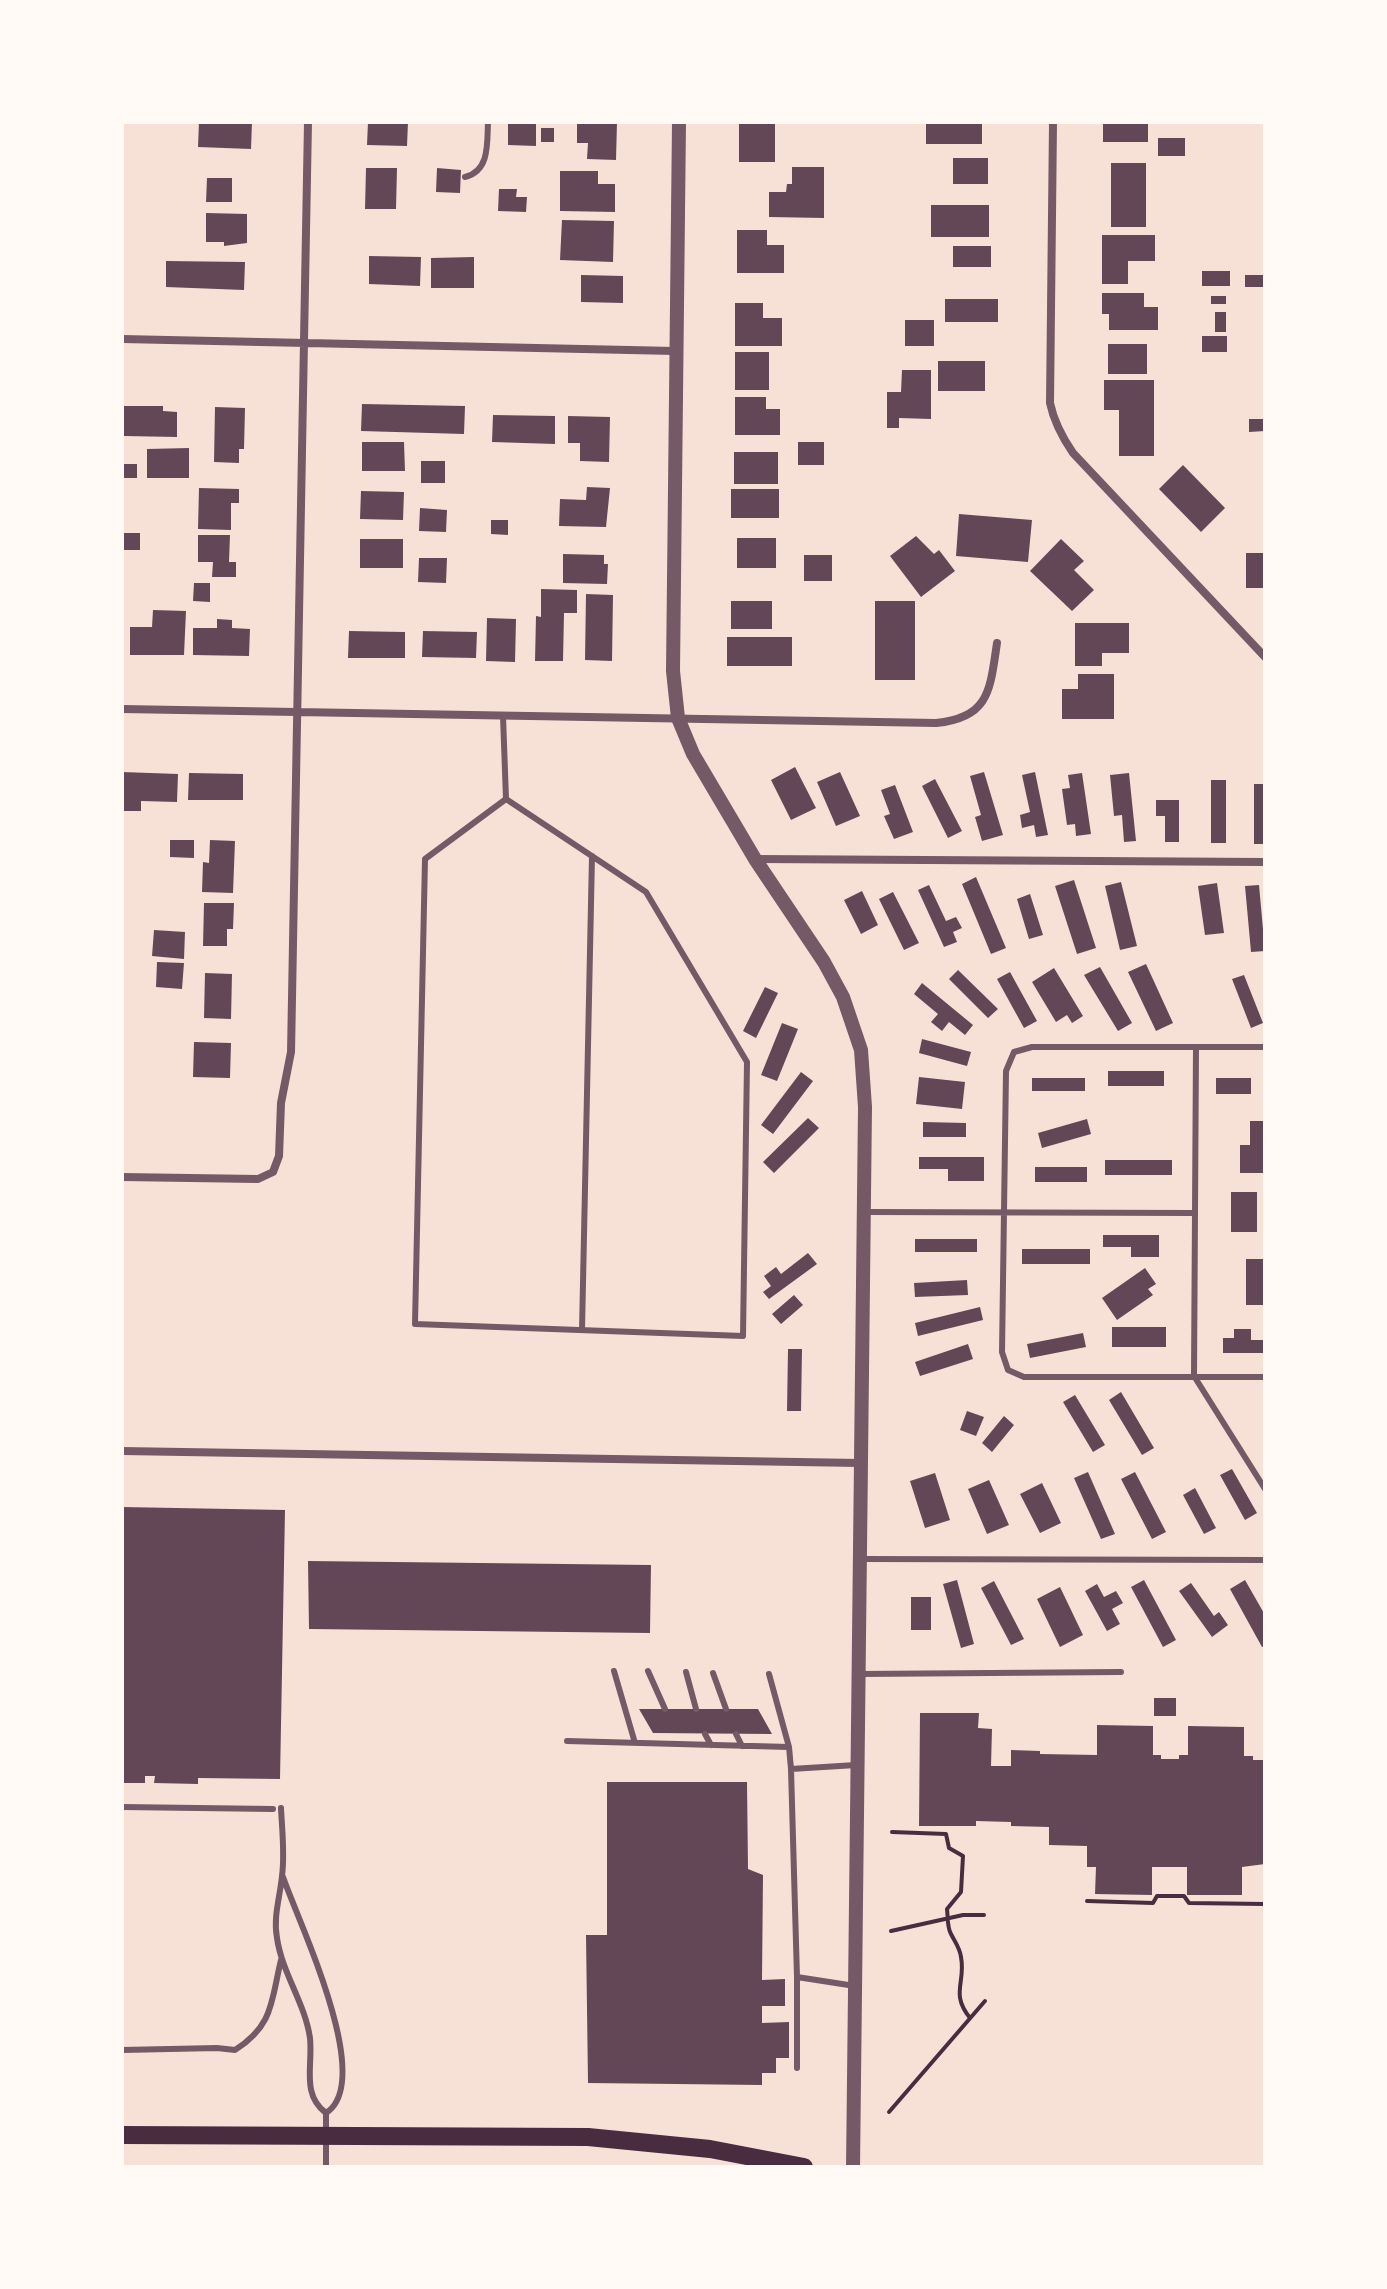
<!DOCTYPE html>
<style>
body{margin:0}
#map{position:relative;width:1387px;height:2289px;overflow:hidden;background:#f7e1d7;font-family:"Asap Condensed",sans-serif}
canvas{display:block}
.frame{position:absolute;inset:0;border:124px solid #fffaf5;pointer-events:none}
</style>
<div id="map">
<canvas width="1387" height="2289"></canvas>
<div class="frame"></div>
</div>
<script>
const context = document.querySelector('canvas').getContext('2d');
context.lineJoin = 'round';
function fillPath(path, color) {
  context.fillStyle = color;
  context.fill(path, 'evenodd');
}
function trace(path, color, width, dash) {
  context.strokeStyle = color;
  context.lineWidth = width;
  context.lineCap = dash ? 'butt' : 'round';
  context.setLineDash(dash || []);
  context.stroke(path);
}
const building = new Path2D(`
 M199 122H252L251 149 198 147Z
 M368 122H408L407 146 367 145Z
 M508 122H536V146L508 145Z
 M577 122H617L616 160 587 159 588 143H577Z
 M739 122H775V162H739Z
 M926 122H982V144H926Z
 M1103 122H1148V142H1103Z
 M541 128H554V142H541Z
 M1158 138H1185V156H1158Z
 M953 158H988V184H953Z
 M1111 163H1146V227H1111Z
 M792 167H824V218L769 217V192H786L787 184H792Z
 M366 168H397L396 209H365Z
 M437 168 461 170 460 193 436 192Z
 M560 171H598V184H615V212L560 211Z
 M207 178H232V202H206Z
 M499 189H517L516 197H527L526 212 498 211Z
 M931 205H989V237H931Z
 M206 213 247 214V243L224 246V242H206Z
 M562 220 614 221 613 262 560 260Z
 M737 230H767V245H784V273H737Z
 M1102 235H1155V261H1128V284H1102Z
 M953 246H991V267H953Z
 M369 256 421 257 420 286 369 284Z
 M474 257V288H431V258Z
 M166 261 245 262 244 290 166 287Z
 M1202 271H1230V286H1202Z
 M581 275 623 276V303L581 302Z
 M1245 275H1265V287H1245Z
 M1102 293H1144V307H1158V330H1109V314H1102Z
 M1211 296H1226V304H1211Z
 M945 299H998V322H945Z
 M735 303H763V318H782V346H735Z
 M1215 312H1226V332H1215Z
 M905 320H934V346H905Z
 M1202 336H1227V352H1202Z
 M1108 344H1147V374H1108Z
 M735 352H769V390H735Z
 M938 361H985V391H938Z
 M902 370H931V419L899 418V428H887V392H901Z
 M1104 380H1154V456H1119V410H1104Z
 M735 397H766V409H780V435H735Z
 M362 404 465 406 464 434 361 431Z
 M124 406H163V411L177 412V437L124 436Z
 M215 407 245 408 244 449H239V463L214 462Z
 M493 415 555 416V444L492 442Z
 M568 416 610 417 609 462 580 461V443H568Z
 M1249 419H1265V431L1249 432Z
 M362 442H404L405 471H362Z
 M798 442H824V465H798Z
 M189 448V478H147V449Z
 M734 452H778V484H734Z
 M421 461H445V483H421Z
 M122 464H137V478H122Z
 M1183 465 1225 508 1201 532 1159 489Z
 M587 487 610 488 606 527 559 526 560 499 586 500Z
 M199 488 239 489V503H231V530L198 529Z
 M731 489H779V518H731Z
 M361 491 404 492 403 520 360 519Z
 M420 508 447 510 446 532 419 531Z
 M959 514 1032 520 1028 562 956 556Z
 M491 520H508V535L491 534Z
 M122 533H140V550H122Z
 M198 535H230L229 562H236V577H212L213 562H198Z
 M916 536 934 554 939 550 955 571 921 597 890 556Z
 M737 538H776V568H737Z
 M360 539H403V568H360Z
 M1061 539 1084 561 1074 570 1094 590 1072 611 1030 571Z
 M1246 553H1265V588H1246Z
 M563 554 604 555V564H608L607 584 563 583Z
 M804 555H832V581H804Z
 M419 558H447L446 583 418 582Z
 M194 583H210V602L193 601Z
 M541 589 577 590V613H564L563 661H535L536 616 541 617Z
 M586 594 613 595 612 661 585 660Z
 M731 601H772V629H731Z
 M875 601H915V680H875Z
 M153 610 186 611 184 655H130V627H152Z
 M487 618 516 619 515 662 486 661Z
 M217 619 232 620V628L250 629 249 656 193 655V628H217Z
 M1075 623H1129V653H1102V666H1075Z
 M349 631 405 632V658H348Z
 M423 631 477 632 476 658 422 657Z
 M727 637H792V666H727Z
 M1078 674H1114V719H1062V689H1078Z
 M795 767 816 808 791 820 771 780Z
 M122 772 178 774 177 802 141 801V811H122Z
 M840 772 860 816 836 826 817 782Z
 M984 772 1003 835 982 841 975 817 981 815 970 776Z
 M1035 772 1048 835 1036 837 1034 825 1022 828 1020 815 1030 812 1022 775Z
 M189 773 243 774V800H188Z
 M1082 773 1091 834 1076 836 1075 824 1067 825 1062 789 1070 788 1068 775Z
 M1129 773 1136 841 1124 842 1122 815 1114 816 1110 775Z
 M935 779 962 831 948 838 922 786Z
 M1211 780H1226V843H1211Z
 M1254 784H1265V844H1254Z
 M895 785 913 832 894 839 884 816 890 814 881 790Z
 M1156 800H1179V842H1165V816H1156Z
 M170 840H194V858L170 857Z
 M210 840 235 841 233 893 202 892 203 862 209 863Z
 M976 877 1006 948 991 954 962 884Z
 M1074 880 1096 948 1077 954 1055 886Z
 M1121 882 1137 946 1120 950 1105 886Z
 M1217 883 1224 933 1205 935 1198 886Z
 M929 885 946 921 956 917 962 928 953 932 957 942 944 947 918 890Z
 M1259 885 1265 951 1251 952 1245 886Z
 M862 891 878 925 861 934 844 900Z
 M893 892 919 943 904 950 879 899Z
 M1030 894 1043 935 1029 939 1017 899Z
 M204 903H234L233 929H227V946H203Z
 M154 930 185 932 184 959 152 956Z
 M157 962 184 963 182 989 156 987Z
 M1146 964 1173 1023 1156 1031 1128 972Z
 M1100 967 1132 1023 1118 1031 1084 975Z
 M1054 968 1083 1016 1072 1023 1067 1015 1056 1022 1032 982Z
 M958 970 998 1009 988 1018 949 979Z
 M1010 972 1037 1021 1024 1028 997 979Z
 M205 973 232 974 231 1019 204 1018Z
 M1244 975 1263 1023 1251 1028 1232 979Z
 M922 983 973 1025 965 1035 949 1022 942 1031 931 1022 938 1014 914 994Z
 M765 987 778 993 756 1038 743 1031Z
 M782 1023 798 1029 777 1081 761 1075Z
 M922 1039 971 1052 967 1066 919 1053Z
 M194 1042 231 1043 230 1078 193 1077Z
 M1108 1071H1164V1086H1108Z
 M801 1072 813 1081 773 1134 761 1125Z
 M919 1077 965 1082 962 1109 916 1104Z
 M1032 1078H1085V1091H1032Z
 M1216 1078H1251V1094H1216Z
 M808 1118 819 1128 774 1173 763 1162Z
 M1087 1119 1091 1134 1042 1148 1038 1133Z
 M1250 1121H1265V1173H1240V1145H1250Z
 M923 1122 966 1123V1137H923Z
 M919 1157H984V1181H948V1169H919Z
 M1105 1160H1172V1175H1105Z
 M1035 1167H1087V1182H1035Z
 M1231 1192H1257V1232H1231Z
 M1103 1235H1159V1257H1131V1247H1103Z
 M915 1239H977V1252H915Z
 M1022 1249H1090V1264H1022Z
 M808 1253 817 1264 769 1299 763 1292 771 1286 764 1276 776 1267 781 1274Z
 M1246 1259H1265V1305H1246Z
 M1145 1268 1156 1284 1148 1289 1153 1295 1117 1320 1102 1298Z
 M967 1280 968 1295 915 1297 914 1283Z
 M794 1295 803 1305 781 1324 772 1314Z
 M980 1307 983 1320 918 1336 915 1323Z
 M1112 1327H1166V1347H1112Z
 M1234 1329H1251V1340H1265V1353H1223V1338H1234Z
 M1083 1333 1086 1347 1030 1358 1027 1344Z
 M968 1344 973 1359 920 1376 915 1362Z
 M788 1349H802L801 1411H787Z
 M1121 1392 1154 1448 1142 1455 1109 1400Z
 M1075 1395 1105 1445 1093 1452 1063 1402Z
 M967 1411 984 1417 976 1436 960 1430Z
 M1004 1416 1014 1425 992 1452 982 1443Z
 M1232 1469 1257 1513 1245 1520 1220 1475Z
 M1088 1472 1115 1534 1101 1539 1074 1478Z
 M1135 1472 1166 1532 1152 1539 1121 1479Z
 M935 1473 950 1520 925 1528 910 1481Z
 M989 1480 1009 1525 987 1534 968 1489Z
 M1042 1483 1061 1523 1040 1533 1020 1494Z
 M1195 1488 1216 1528 1204 1534 1183 1495Z
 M122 1507 285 1510 280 1779 198 1778V1784L154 1783 155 1776H145V1783H122Z
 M308 1561 651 1565 650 1633 309 1629Z
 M957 1580 974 1644 961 1648 943 1584Z
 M1144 1580 1176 1640 1163 1647 1131 1587Z
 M1245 1580 1265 1615V1646L1262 1647 1230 1589Z
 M994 1581 1024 1639 1011 1645 981 1588Z
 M1191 1583 1214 1616 1219 1612 1228 1625 1212 1637 1179 1591Z
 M1097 1584 1104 1597 1116 1591 1123 1603 1112 1609 1120 1624 1107 1631 1085 1591Z
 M1060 1587 1083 1635 1060 1647 1037 1599Z
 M911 1597H931V1630H911Z
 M1154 1698H1176V1716H1154Z
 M639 1709H758L772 1734 653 1733Z
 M920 1713H979L978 1728 992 1729 991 1766H1011V1750L1040 1751V1754L1097 1755V1725L1153 1726V1755H1161V1759H1179V1755H1188V1726L1244 1727V1756H1253V1760H1263L1265 1864 1242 1867V1895H1187V1867H1152V1895L1095 1894 1096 1867H1087V1846L1049 1845V1827L1011 1826V1822L976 1821V1826H919Z
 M607 1782H747L748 1869 763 1875 762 1980 785 1979V2006H762V2023L789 2022V2058H776V2073H762V2085L588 2083 586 1935H607Z`);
const path = new Path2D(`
 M892 1832 946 1834 949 1848 963 1856 961 1892 947 1909C948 1917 947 1927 951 1934 955 1942 960 1948 961 1957 966 1983 950 1993 970 2018
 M1087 1901 1153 1903 1157 1896H1184L1189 1903 1265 1904
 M891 1931 963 1915H984
 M889 2112 985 2001`);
const service = new Path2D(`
 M465 177C490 171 487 143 488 122
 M503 716 506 799 425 859 415 1324 743 1336 747 1062 646 892 506 799
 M1196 1047 1194 1376 1265 1489
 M1265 1047H1032L1014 1052 1006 1071 1002 1352 1008 1370 1024 1377H1265
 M866 1212 1194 1213
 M582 1330 592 856
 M861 1559 1265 1560
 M614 1671 635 1743
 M648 1671 665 1709
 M686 1672 696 1709
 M713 1673 726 1709
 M860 1674 1121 1672
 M705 1734 711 1745
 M736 1734 742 1746
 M567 1741 789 1747 769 1674
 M789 1747 791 1769 856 1765
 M791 1769 797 1977 855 1986
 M122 1807 273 1809
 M281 1808C282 1830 285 1854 282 1876 280 1897 273 1917 277 1938 282 1973 305 2003 310 2038 313 2066 301 2094 326 2113
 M283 1877C298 1921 376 2081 326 2113
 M797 1977V2068
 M122 2050 217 2048 235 2050C274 2025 271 2001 281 1960
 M326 2167V2113`);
const minor = new Path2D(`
 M1053 122 1050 403C1054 422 1062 437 1073 453L1265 657
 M122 339 675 351
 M122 709 936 723C990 718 990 689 997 643
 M756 859 1265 862
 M122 1177 258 1179 273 1172 279 1156 281 1103 291 1052 308 122
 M122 1451 859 1463`);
const tertiary = new Path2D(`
 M679 122 673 671 678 718 693 754 755 859 824 962 843 997 861 1050 865 1107 853 2167`);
const primary = new Path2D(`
 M122 2135 588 2137 710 2149 804 2167`);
fillPath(building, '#644757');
trace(path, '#4a2c40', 4);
trace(service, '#755966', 6);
trace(minor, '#755966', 8);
trace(tertiary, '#755966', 14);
trace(primary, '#4a2c40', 18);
</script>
